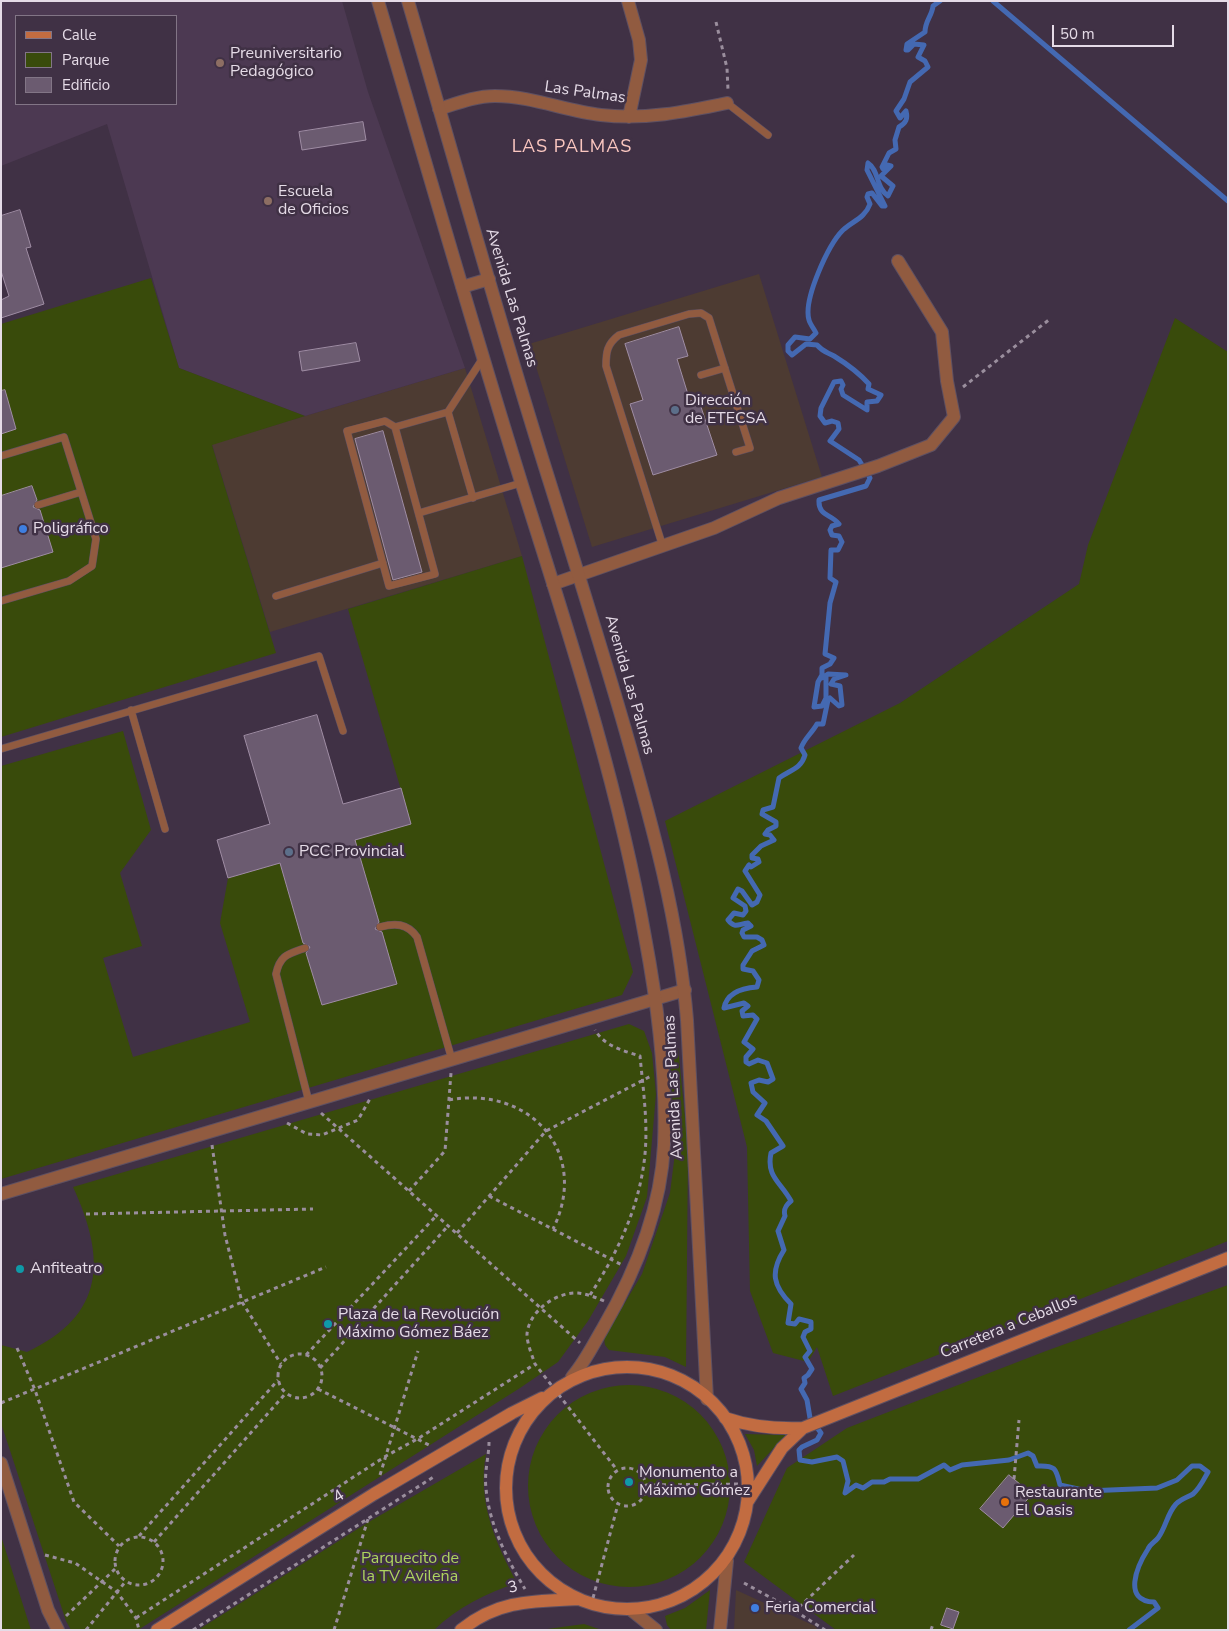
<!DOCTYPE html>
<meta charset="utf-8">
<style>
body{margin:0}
#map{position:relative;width:1229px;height:1631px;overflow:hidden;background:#403145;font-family:"Nunito Sans",sans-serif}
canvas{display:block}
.frame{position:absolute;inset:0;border:2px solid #e5dbe7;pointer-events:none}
.legend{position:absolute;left:15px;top:15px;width:162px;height:90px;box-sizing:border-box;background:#403145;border:1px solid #827586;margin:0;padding:6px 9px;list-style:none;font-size:15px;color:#e5dbe7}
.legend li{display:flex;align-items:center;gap:10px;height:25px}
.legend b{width:25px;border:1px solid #827586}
.scale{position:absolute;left:1052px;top:25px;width:122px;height:22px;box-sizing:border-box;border:2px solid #e5dbe7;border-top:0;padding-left:6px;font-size:15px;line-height:18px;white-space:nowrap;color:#e5dbe7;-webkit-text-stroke:4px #403145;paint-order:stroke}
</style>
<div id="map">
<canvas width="1229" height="1631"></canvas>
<div class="frame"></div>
<ul class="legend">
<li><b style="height:6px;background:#c26c41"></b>Calle</li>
<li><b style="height:14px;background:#394b0b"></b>Parque</li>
<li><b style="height:14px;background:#6b5b70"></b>Edificio</li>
</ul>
<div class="scale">50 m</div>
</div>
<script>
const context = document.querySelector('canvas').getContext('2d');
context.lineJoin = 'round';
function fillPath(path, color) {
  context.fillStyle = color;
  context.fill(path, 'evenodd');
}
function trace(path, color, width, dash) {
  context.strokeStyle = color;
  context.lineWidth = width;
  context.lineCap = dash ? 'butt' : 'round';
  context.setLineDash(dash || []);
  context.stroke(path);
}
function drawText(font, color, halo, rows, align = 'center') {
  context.font = font + ' "Nunito Sans",sans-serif';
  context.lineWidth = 5;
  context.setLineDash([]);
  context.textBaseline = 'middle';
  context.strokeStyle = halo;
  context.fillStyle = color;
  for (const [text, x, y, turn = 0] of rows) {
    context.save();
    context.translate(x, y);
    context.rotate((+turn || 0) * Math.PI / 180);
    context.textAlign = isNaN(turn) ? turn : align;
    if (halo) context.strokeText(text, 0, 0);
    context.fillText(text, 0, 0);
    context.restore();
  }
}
const commercial = new Path2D(`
 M759 274 822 477 592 547 529 344Z
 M465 368 522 556 270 632 212 444Z
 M736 1590 815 1626 818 1630H734Z`);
const built = new Path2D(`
 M1 1H342L368 92 465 368 305 416 179 368 107 124 1 166ZM16 16H176V104H16Z`);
const green = new Path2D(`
 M151 278 179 368 305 416 212 445 276 653 1 737V324Z
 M1175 318 1228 352V1241L833 1396 817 1347 808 1362 773 1353 750 1291 747 1147 665 821 900 703 1079 584 1088 545Z
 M522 556 633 972 622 995 1 1179V766L123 731 151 830 120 873 142 946 103 958 133 1057 250 1022 220 923 228 878 280 863 322 1005 397 984 355 840 411 824 348 609Z
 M675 1017 688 1148 686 1367 665 1357 609 1350 605 1345 604 1338 642 1274 670 1193 675 1153 668 1019Z
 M629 1024 644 1031 652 1053 656 1094 647 1197 626 1256 588 1321 558 1362 520 1388 138 1630H71L66 1621 1 1423V1345L27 1352C106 1315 106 1258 73 1187Z
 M1228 1285V1630H836L744 1562 787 1468 847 1428 1046 1351Z
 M528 1486a101 101 0 1 1 202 0a101 101 0 1 1-202 0Z
 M745 1434 786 1435 757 1466 754 1450Z
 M486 1454C477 1501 495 1542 517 1583 486 1593 457 1608 434 1630H198L367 1523Z
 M1 1536 31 1630H1Z
 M710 1590 706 1630H671L667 1625 665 1616 685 1608Z
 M584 1624 602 1630H540Z`);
const stream = new Path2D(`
 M940 1 933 6C932 16 925 21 925 32L907 44 906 50H908L914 44 924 45 918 57 925 61 928 67 910 82 904 99 896 111 900 118 906 111C908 119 906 123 899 127L895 140 896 149 889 153 882 167 883 169 887 165 891 166 881 176 893 186 888 196C876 188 879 170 868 163L867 170 885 206H882L872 193 868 194 867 197 870 204C865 218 853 221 843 230 828 245 803 300 809 320 810 324 814 329 816 333L810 339 795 337 788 345V351L792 355 806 344 817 345C823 352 827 352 834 356 847 364 859 373 869 384L868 389 881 395 877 401 867 402V410L843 395 841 389 843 385 841 381 834 382 821 408 820 416 825 423 832 421 838 423 839 429 830 441 859 460 870 478 866 486 819 500C818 516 831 514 839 524L832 526 830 530 832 535 839 536 842 542 838 550H831L830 578 836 582 830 603 825 654 834 658 830 664 822 668V678L828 674 846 675 834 679 831 684 840 686 842 705 839 706 830 698 828 700 823 724H817C812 733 804 739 801 748L805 755C801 769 790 770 779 778L773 807 763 810 762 814 776 822V826L768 830 765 834 770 835 774 840 761 846 752 855V858L758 859 759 862 751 867 749 865 745 871 760 895 757 902 752 905 742 891 738 889 733 898 745 906 746 911 743 915 734 913 728 920C735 929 738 924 748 923L751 926 743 930 742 933 744 937H757L762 940 764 945 752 951 743 965V969L753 971 759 980 757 987C743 988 727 992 724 1008L744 1003 748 1006 742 1011 743 1016 753 1015 757 1019 744 1042 753 1049 746 1057V1062L749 1064 758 1060 767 1063 773 1079 768 1082 759 1080 751 1083 753 1092 765 1103 757 1115 766 1121 783 1146 771 1153C766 1177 781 1182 791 1201 786 1205 783 1209 785 1216L778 1231 784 1250C770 1272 773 1286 791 1304L788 1323 795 1324 799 1319 811 1322V1329L805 1332 803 1337 810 1351 805 1357 812 1369 808 1375 804 1378 805 1383 801 1389 807 1400 810 1418 821 1433 817 1440 802 1447 799 1450 800 1460 812 1462 837 1457 843 1461 848 1481 845 1493 856 1485 863 1488 872 1482H884L890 1479H918L944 1465 950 1470 962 1465 1009 1460 1028 1453 1033 1456 1037 1466C1056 1465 1056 1469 1060 1485L1087 1491 1157 1488 1177 1480 1192 1466H1200L1208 1472C1204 1479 1200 1488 1193 1494 1188 1497 1181 1499 1176 1504 1167 1514 1166 1527 1158 1538 1155 1542 1150 1544 1148 1549 1137 1566 1122 1601 1154 1602L1158 1608 1129 1630
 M993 1 1228 201
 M822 675 818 682 814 707 822 706 826 698V676`);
const building = new Path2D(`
 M363 122 366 140 302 150 299 132Z
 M20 210 31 247 26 248 44 304 1 318V300L9 296 1 271V216Z
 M679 327 688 356 677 359 690 401 698 398 717 455 653 475 630 404 643 400 625 344Z
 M356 343 360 361 302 371 299 352Z
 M5 390 16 429 1 434V391Z
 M383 431 422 572 393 580 355 439Z
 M32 486 37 500 33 507 40 510 53 552 1 568V496Z
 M317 715 343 804 401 788 411 824 355 840 379 922 375 929 382 932 397 984 322 1005 306 953 310 947 303 943 280 863 228 878 217 840 270 824 244 736Z
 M1009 1475 1032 1494 1003 1528 980 1509Z
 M947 1608 959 1612 953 1629 941 1625Z`);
const path = new Path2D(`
 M716 22 727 68 728 90
 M963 387 1050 319
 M449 1100C529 1085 591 1152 553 1229
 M321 1113 580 1343
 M287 1123 307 1134 322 1135 358 1120 371 1097
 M212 1145 225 1235 242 1302 281 1364
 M409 1191 445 1151 451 1073
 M489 1196 622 1265
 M86 1214 313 1209
 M457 1233 546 1131 651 1076
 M590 1295C618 1252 640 1206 645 1154 648 1122 643 1088 640 1056 624 1051 604 1046 595 1030
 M604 1301C595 1297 587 1294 578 1293 556 1292 529 1311 527 1334 527 1344 532 1355 535 1364L617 1470
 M17 1348 35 1390 74 1502 119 1546
 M278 1376a22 22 0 1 1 44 0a22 22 0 1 1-44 0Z
 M306 1355 437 1215
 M320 1368 448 1226
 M318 1389 431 1446
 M1 1403 326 1267
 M489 1442C489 1456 484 1473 486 1488 489 1524 507 1559 525 1589
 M608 1487a19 19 0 1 1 38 0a19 19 0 1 1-38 0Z
 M380 1475 418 1351
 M1014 1479 1019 1420
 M646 1485 743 1484
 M139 1536 278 1380
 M115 1561a24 24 0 1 1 48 0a24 24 0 1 1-48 0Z
 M154 1542 286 1393
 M45 1555 75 1563 117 1592 136 1618 139 1630
 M744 1583 795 1611 854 1555
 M593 1598 618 1504
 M795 1611 825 1630
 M66 1616 115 1569
 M136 1618 386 1456 419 1438 535 1364
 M86 1630 126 1581
 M193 1630 435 1476
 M334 1630 368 1519
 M931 1630 933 1624`);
const service = new Path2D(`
 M727 103 768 135
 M701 375 725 368
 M395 427 435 574 389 586 347 431 385 421 395 427 448 412
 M1 456 64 437 96 539 92 566 69 581 1 601
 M473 498 448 412 483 358
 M38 505 81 492
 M419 513 521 483
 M663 547 606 366C606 352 607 344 619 335L689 314 701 313 709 318 750 448 736 452
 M276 596 383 563
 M131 710 165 829
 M1 749 319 656 343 731
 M380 927C395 923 407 923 417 937L452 1060
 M305 948C288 954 280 955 276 974L309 1102`);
const minor = new Path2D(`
 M628 1 639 40 641 60 629 117
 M439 109C458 103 476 96 495 96 531 96 566 111 601 115 644 120 685 112 727 103
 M553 584 714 528 779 498 878 466 931 445 954 417 947 381 942 332 898 261
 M1 1194 685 990`);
const tertiary = new Path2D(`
 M378 1C426 163 472 325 522 485 569 634 618 783 645 937 658 1006 667 1075 664 1145 661 1210 635 1273 603 1328 593 1345 585 1362 572 1377
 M408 1C455 161 499 322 549 480 575 563 601 646 625 729 652 824 679 921 687 1020L707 1399
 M462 287 489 279
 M1 1463 48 1610 58 1630
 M630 1609 656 1630
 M720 1630 727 1561`);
const secondary = new Path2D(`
 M506 1488a121 121 0 1 1 242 0a121 121 0 1 1-242 0Z
 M725 1418C751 1427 776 1429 803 1428L1228 1258
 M748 1501 782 1448 803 1428
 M157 1630 374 1494 512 1413 542 1398
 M461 1630C498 1600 533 1601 579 1599`);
const markers = [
 [220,63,5,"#8d6e63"],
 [268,201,5,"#8d6e63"],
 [675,410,5,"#5c6f8a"],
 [23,529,5,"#3f7fe0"],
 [289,852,5,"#5c6f8a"],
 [20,1269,5,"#0f9aa8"],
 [328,1324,5,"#0f9aa8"],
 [629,1482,5,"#0f9aa8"],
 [1005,1502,5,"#e8710a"],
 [755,1608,5,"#3f7fe0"]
];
const poiNames = [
 ["Preuniversitario",230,54],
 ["Pedagógico",230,72],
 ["Escuela",278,192],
 ["de Oficios",278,210],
 ["Dirección",685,401],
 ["de ETECSA",685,419],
 ["Poligráfico",33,529],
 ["PCC Provincial",299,852],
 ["Anfiteatro",30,1269],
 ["Plaza de la Revolución",338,1315],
 ["Máximo Gómez Báez",338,1333],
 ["Monumento a",639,1473],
 ["Máximo Gómez",639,1491],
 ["Restaurante",1015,1493],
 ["El Oasis",1015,1511],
 ["Feria Comercial",765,1608]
];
const streetNames = [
 ["Las Palmas",585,93,8],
 ["Avenida Las Palmas",511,298,73],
 ["Avenida Las Palmas",629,685,74],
 ["Avenida Las Palmas",674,1087,-93],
 ["Carretera a Ceballos",1009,1327,-22],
 ["4",339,1497,-32],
 ["3",513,1588,-14]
];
const parkNames = [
 ["Parquecito de",410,1559],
 ["la TV Avileña",410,1577]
];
const neighbourhoodNames = [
 ["LAS PALMAS",572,148]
];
fillPath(commercial, '#4d3b32');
fillPath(built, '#4c3952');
fillPath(green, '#394b0b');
trace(stream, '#4469b2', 5);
fillPath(building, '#6b5b70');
trace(building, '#9f8da4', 1);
trace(service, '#5e5062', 8);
trace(minor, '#5e5062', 14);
trace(tertiary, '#5e5062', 14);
trace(secondary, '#5e5062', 14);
trace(path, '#9a8e9d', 3, [4, 4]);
trace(service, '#915b40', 7);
trace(minor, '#915b40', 12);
trace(tertiary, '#915b40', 12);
trace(secondary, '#c26c41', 12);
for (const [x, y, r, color] of markers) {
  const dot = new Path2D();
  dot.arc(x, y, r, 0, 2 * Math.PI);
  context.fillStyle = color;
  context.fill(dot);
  trace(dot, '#403145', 2);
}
drawText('16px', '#e5dbe7', '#403145', poiNames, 'left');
drawText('16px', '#e5dbe7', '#403145', streetNames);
drawText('16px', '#aed55e', '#403145', parkNames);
context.letterSpacing = '1px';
drawText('18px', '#fbc7c0', '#403145', neighbourhoodNames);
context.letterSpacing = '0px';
</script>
